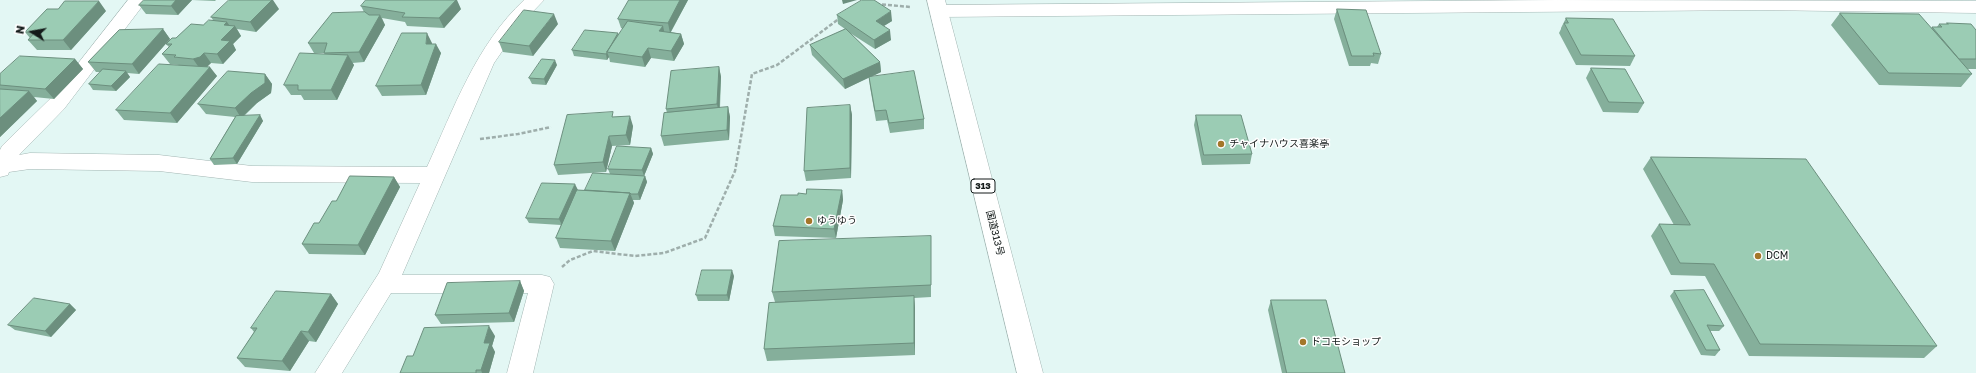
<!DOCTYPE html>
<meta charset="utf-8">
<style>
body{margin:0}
#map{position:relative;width:1976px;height:373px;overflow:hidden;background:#e3f7f4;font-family:"Golos Text",sans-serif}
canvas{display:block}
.north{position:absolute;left:12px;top:12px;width:40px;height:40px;-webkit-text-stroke:3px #fff;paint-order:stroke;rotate:281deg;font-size:11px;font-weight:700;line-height:16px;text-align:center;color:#141b1a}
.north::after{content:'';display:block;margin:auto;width:14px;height:18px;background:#141b1a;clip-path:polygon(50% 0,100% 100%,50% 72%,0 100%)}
</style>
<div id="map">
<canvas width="1976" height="373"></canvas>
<div class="north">N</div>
</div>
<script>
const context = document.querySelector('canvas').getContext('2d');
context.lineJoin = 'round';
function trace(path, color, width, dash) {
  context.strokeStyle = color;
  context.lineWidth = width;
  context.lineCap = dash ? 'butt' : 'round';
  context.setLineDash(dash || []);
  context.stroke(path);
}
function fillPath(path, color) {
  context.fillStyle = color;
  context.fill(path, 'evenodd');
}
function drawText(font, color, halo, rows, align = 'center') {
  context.font = font + ' "Golos Text","Noto Sans JP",sans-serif';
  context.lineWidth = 3;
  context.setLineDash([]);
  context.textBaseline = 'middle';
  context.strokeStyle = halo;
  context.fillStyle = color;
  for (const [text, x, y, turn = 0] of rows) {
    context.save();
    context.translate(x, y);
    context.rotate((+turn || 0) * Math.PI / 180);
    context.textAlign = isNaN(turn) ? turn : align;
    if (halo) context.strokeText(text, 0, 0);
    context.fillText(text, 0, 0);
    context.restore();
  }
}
const path = new Path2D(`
 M876 4 911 7
 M480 139 518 134 551 127
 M562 267 570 260 593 251 635 256 664 253 705 238 735 171 752 74 777 65 840 18`);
const minor = new Path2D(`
 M128 0H147L64 109 19 155 30 153 159 155 252 166 427 167C454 108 476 45 524 0H544L521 24 494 63 402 275H542L550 277 554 284 533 373H507L528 293H391L342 373H315L379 273 420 183 252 182 159 171 30 169 9 172 8 175 0 177V150L2 146 50 99Z
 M1555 0 1976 1V13L1759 10 939 17 932 15 930 11 932 7 939 5Z`);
const highway = new Path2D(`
 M927 0H945L1043 373H1017Z`);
const wall = new Path2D(`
 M144 0H216L215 1 192 0 178 15 146 14 139 5Z
 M629 0H688L671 32 681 34 684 44 674 61 651 58 645 67 610 62 609 57 607 60 574 56 572 50 618 33V35L623 29 621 28 618 19Z
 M361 6 461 9 444 28 407 26 405 22 382 18 385 25 364 62 352 63 354 65 337 100H304L301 95H291L284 85 325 54 324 53H314L308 43 364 12Z
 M279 9 256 32 237 29 241 36 233 44 236 50 223 64 211 63 207 66 217 76 177 123 124 120 116 110 179 65 170 64 162 54 169 47 166 44 213 20 211 17Z
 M1337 9 1381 54 1378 64 1371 63 1370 66H1349L1334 19Z
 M106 11 71 50H37L28 40 30 38 25 32Z
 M1840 13 1931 28 1932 27H1937L1939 24H1946L1947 23 1976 30V69H1967L1972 74 1961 87 1879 85 1831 25Z
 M837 15 892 21 884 26 891 40 875 49 850 33 880 62 881 72 871 77 924 119V129L890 133 887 120 876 121 870 87 869 77 845 89 812 55 810 45 845 29 838 24Z
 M1566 18 1635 56 1630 66 1576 65 1559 33 1561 29V28Z
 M558 24 533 56 503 52 499 42Z
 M163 29 170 39 139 74 127 73 130 77 116 91 93 90 89 84 101 72H96L88 62Z
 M432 43V44L441 53 426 95 382 96 376 86Z
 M75 59 83 69 54 99 34 97 37 101 0 137V74Z
 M557 65 546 85 532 84 529 78Z
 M719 67 721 77 720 108 728 107 730 117 729 140 664 146 661 136 667 113 666 109Z
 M1591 68 1644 103 1638 113 1603 112 1586 78Z
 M265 74 272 84 271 93 257 103 244 116 260 115 263 121 237 164 214 165 210 159 235 117 206 114 198 104Z
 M850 105 852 115 851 178 806 181 804 171Z
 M1196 115 1252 154 1250 164 1202 165 1194 125Z
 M615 117 633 126 630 145 612 146 606 172 558 175 554 165Z
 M651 148 653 154 644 176H645L647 182 640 200H633L634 203 615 251 560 248 556 238 561 225 529 223 526 218 578 190H585L610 174 608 169Z
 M1651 157 1937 346 1924 358 1749 356 1705 276 1671 275 1651 236 1659 224 1674 225 1643 169Z
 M394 177 400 187 365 255 309 254 302 244 319 223Z
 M842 190 843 200 836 238 775 236 773 226 806 194Z
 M931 248V297L914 298 915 308V355L767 361 764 349 775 302 772 292Z
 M734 276 729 301H698L696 295Z
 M520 281 524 291 514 322 441 324 435 315Z
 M1674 291 1724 326 1719 331H1710L1720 350 1715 356 1701 355 1670 296Z
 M331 294 338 304 316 342 309 341 290 371 245 367 237 358 254 332 251 328Z
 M1271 300 1345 373H1282L1268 310Z
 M70 304 76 310 51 337 15 330 8 325Z
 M495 336 492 346 495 352 489 373H400L413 356Z`);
const shadedWall = new Path2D(`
 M176 0H192L178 15 171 6Z
 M272 0H273L279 9 256 32 250 22Z
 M456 0H457L461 9 444 28 439 18Z
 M680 0H688L670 33 668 23Z
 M842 0H857L843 4Z
 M99 1 106 11 71 50 63 40Z
 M891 11 892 21 877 30 876 21Z
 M554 14 558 24 533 56 529 46Z
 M380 15 385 25 364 62 359 52Z
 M227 22 232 29 235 26 241 36 233 44 236 50 223 64 217 54 221 40 224 25Z
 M663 26 665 35 659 31Z
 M163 29 170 39 139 74 132 64Z
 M890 30 891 40 875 49 874 40Z
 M427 33 432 43 431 54 426 44Z
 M681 34 684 44 674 61 671 51Z
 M436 44 441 53 426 95 421 85Z
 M648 48 651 58 645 67 642 57Z
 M607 52 609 57 607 60 606 54Z
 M204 53 211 63 207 67 200 69 193 59Z
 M348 55 354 65 337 100 331 90Z
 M75 59 83 69 54 99 45 89Z
 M555 60 557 65 546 85 544 79Z
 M880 62 881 72 845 89 843 79Z
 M210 67 217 76 177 123 170 113Z
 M719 67 721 77 719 114 717 104Z
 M126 71 130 77 116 91 111 86Z
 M265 74 272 84 271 93 257 103 241 118 235 108Z
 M29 91 37 101 0 137V118Z
 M850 105 852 115 851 178 850 168Z
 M728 107 730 117 729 140 727 130Z
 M260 115 263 121 237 164 233 158Z
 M630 116 633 126 630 145 626 135Z
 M609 136 612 146 606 172 603 162Z
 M651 148 653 154 644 176 642 170Z
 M645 176 647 182 640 200 638 194Z
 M394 177 400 187 365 255 358 245Z
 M575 184 578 190 562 225 559 219Z
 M842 190 843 200 836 238 834 229Z
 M630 193 634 203 615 251 611 241Z
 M732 270 734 276 729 301 727 295Z
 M520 281 524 291 514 322 509 313Z
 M331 294 338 304 316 342 308 332Z
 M914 296 915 308V355L914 343Z
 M70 304 76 310 51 337 45 331Z
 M489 326 495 336 492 346 495 352 489 373H482L481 370 484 343Z
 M301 331 309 341 290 371 282 361Z`);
const building = new Path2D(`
 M144 0H176L171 6 139 5Z
 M229 0H272L250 22 211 17Z
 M366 0H456L439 18 402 17 405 13 361 6Z
 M629 0H680L668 23 618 19Z
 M862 0H874L891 11 876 21 890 30 874 40 837 15Z
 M65 1H99L63 40H28L35 32H25L47 9H58Z
 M1337 9 1366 10 1381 54 1373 53 1374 56H1352Z
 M524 10 554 14 529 46 499 42Z
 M365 12 369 15H380L359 52 324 53 327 43H308L332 13Z
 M1840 13 1919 14 1972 74 1889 73Z
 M1566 18 1613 19 1635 56 1581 55 1564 23H1568Z
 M209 20 227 22 224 25 235 26 221 40 230 41 217 54 204 53 200 57 193 59 174 57 176 55 162 54 172 44H166L172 38H176L191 24 203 25Z
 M628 21 663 26 659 31 681 34 671 51 648 48 642 57 607 52Z
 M1947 23 1971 24 1976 30V59H1959L1932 27H1942L1939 24H1948Z
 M163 29 132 64 88 62 119 30Z
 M846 29 880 62 843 79 810 45Z
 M585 30 618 33 606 54 572 50Z
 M402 33H427L426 44H436L421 85 376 86Z
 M300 53 348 55 331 90H298V85H284Z
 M20 56 75 59 45 89 0 85V74Z
 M542 59 555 60 544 79 529 78Z
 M159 64 210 67 170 113 116 110Z
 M719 67 717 104 666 109 671 71Z
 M1591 68 1625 69 1644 103 1609 102Z
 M103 69 126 71 111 86 89 84Z
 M228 71 265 74V83L251 93 235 108 198 104Z
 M914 71 924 119 889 123 886 110 875 111 869 77Z
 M0 89 29 91 0 118Z
 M850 105V168L804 171 807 108Z
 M728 107 727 130 661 136 664 113Z
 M613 112 612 117 630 116 626 135 609 136 603 162 554 165 567 115Z
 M260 115 233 158 210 159 236 116Z
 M1196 115H1241L1252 154 1204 155Z
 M617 146 651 148 642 170 608 169Z
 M1651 157 1806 159 1937 346 1760 344 1714 264 1680 263 1659 224 1690 225Z
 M593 173 645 176 638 194H631L630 193 585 190Z
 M350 176 394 177 358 245 302 244 314 223H319L332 201H336Z
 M542 183 575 184 559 219 526 218Z
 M807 189 842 190 834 229 773 226 781 195H798V193L806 194Z
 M577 190 630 193 611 241 556 238Z
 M931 236V285L772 292 779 241Z
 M702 270H732L727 295H696Z
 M520 281 509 313 435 315 447 283Z
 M1704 290 1724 326 1707 325 1720 350H1706L1674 291Z
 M276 291 331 294 308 332 301 331 282 361 237 358 257 328H251Z
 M914 296V343L764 349 769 303Z
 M34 298 70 304 45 331 8 325Z
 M1271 300H1326L1345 373H1287Z
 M489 326 484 343H490L481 370H476V373H400L407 356H413L424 328Z`);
const markers = [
 [1221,144,4,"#a47629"],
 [809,221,4,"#a47629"],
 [1758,256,4,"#a47629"],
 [1303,342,4,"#a47629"]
];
const shields = [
 [983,186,24]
];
const shieldNames = [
 ["313",983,186]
];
const poiNames = [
 ["チャイナハウス喜楽亭",1229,144],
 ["ゆうゆう",817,221],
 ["DCM",1766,256],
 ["ドコモショップ",1311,342]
];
const streetNames = [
 ["国道313号",995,233,76]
];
trace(minor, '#a2b5b2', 1);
trace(highway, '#a2b5b2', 1);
trace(path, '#9eaeab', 2.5, [4, 2]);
fillPath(minor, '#fff');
fillPath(highway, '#fff');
fillPath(wall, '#85af9b');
fillPath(shadedWall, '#6c8f7e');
fillPath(building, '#9bccb4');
trace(building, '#6c8f7e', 1);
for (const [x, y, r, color] of markers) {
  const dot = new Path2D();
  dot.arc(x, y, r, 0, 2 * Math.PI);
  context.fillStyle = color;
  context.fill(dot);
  trace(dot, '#fff', 1.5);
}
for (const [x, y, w] of shields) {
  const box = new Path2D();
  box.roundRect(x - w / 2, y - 7, w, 14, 3);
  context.fillStyle = '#fff';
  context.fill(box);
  trace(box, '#141b1a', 1);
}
drawText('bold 9px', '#141b1a', null, shieldNames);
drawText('10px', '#141b1a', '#fff', poiNames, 'left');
drawText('10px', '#141b1a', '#fff', streetNames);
</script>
